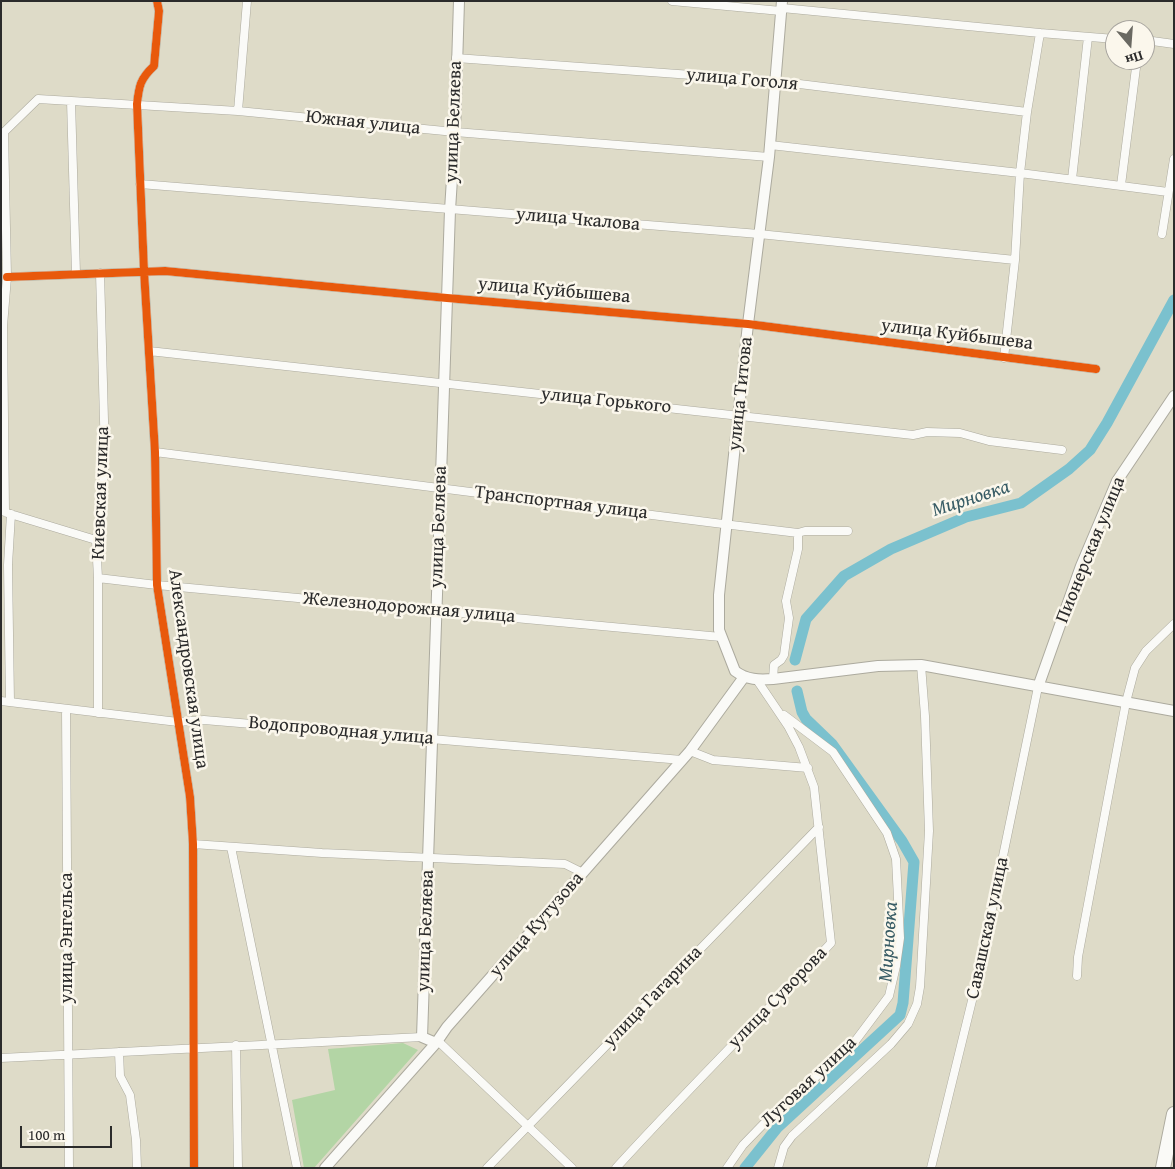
<!DOCTYPE html>
<meta charset="utf-8">
<style>
body{margin:0}
#map{position:relative;width:1175px;height:1169px;overflow:hidden;background:#dedbc8;font-family:"Gentium Book Plus",serif}
canvas{display:block}
.frame{position:absolute;inset:0;border:2px solid #2b2b2b;pointer-events:none}
.north{position:absolute;left:1105px;top:20px;width:50px;height:50px;box-sizing:border-box;background:#fbf7ec;border:1px solid #a8a59f;border-radius:50%;rotate:162deg;font-size:14px;font-weight:700;line-height:20px;text-align:center;color:#2b2b2b}
.north::after{content:'';display:block;margin:auto;width:18px;height:22px;background:#6a6962;clip-path:polygon(50% 0,100% 100%,50% 72%,0 100%)}
.scale{position:absolute;left:20px;top:1126px;width:92px;height:22px;box-sizing:border-box;border:2px solid #2b2b2b;border-top:0;padding-left:6px;font-size:15px;line-height:18px;white-space:nowrap;color:#2b2b2b;-webkit-text-stroke:4px #fbf7ec;paint-order:stroke}
</style>
<div id="map">
<canvas width="1175" height="1169"></canvas>
<div class="frame"></div>
<div class="north">Пн</div>
<div class="scale">100 m</div>
</div>
<script>
const context = document.querySelector('canvas').getContext('2d');
context.lineJoin = 'round';
function fillPath(path, color) {
  context.fillStyle = color;
  context.fill(path, 'evenodd');
}
function trace(path, color, width, dash) {
  context.strokeStyle = color;
  context.lineWidth = width;
  context.lineCap = dash ? 'butt' : 'round';
  context.setLineDash(dash || []);
  context.stroke(path);
}
function drawText(font, color, halo, rows, align = 'center') {
  context.font = font + ' "Gentium Book Plus",serif';
  context.lineWidth = 5;
  context.setLineDash([]);
  context.textBaseline = 'middle';
  context.strokeStyle = halo;
  context.fillStyle = color;
  for (const [text, x, y, turn = 0] of rows) {
    context.save();
    context.translate(x, y);
    context.rotate((+turn || 0) * Math.PI / 180);
    context.textAlign = isNaN(turn) ? turn : align;
    if (halo) context.strokeText(text, 0, 0);
    context.fillText(text, 0, 0);
    context.restore();
  }
}
const green = new Path2D(`
 M403 1043 418 1050 314 1168H304L292 1100 335 1090 328 1049Z`);
const river = new Path2D(`
 M795 660 806 619 844 576 891 549 966 517 1021 503 1069 469 1090 450 1107 423 1174 300
 M745 1168 777 1128 900 1015 903 1003 914 862 902 841 832 744 806 719 802 712 797 691`);
const street = new Path2D(`
 M157 1 159 11 154 66C140 79 139 86 137 104L144 271 155 452 157 585 190 797 193 844 194 1168
 M672 1 781 11
 M782 8 1040 33 1115 39
 M1145 40 1174 44
 M456 58 775 81 1027 112
 M71 101 76 274
 M238 111 247 1
 M4 132 7 277 3 326 5 512
 M1 135 38 99 238 111 455 132 769 157
 M770 145 1020 173 1168 192
 M1072 179 1088 37
 M140 184 759 234 1015 260
 M1121 185 1137 60
 M1162 234 1174 159
 M7 277 165 271 447 298 748 324 1096 369
 M149 351 913 435 927 432 960 433 989 441 1062 450
 M1004 358 1015 260 1020 173 1027 112 1040 33
 M155 452 715 523 798 533 805 531H848
 M7 513 96 540
 M98 578 157 585 721 637
 M773 679 774 665 781 660 784 655 789 618 786 601 798 549V533
 M1 701 178 722 204 720 682 760
 M10 702 8 565 11 514
 M66 709 69 1168
 M98 713V578L96 540 100 523 105 457 100 273
 M690 751 713 760 808 768
 M193 844 322 853 565 864 583 873
 M231 847 297 1168
 M1077 976 1078 957 1126 702 1135 668 1146 651 1174 624
 M438 1041 572 1168
 M236 1045 238 1168
 M119 1052 120 1076 130 1095 136 1140 137 1168
 M1 1058 422 1037
 M487 1168 819 827
 M616 1168C686 1091 760 1018 831 943L814 787 799 747 788 726 757 680
 M727 1168 743 1145 778 1109 850 1048 889 996 896 966 900 938 896 859 887 833 833 752 784 715
 M778 1168 784 1147 792 1136 891 1044 908 1024 917 1004 920 987 929 831 925 716 921 665
 M931 1168 979 972 1038 687`);
const secondary = new Path2D(`
 M782 1 769 157 748 324 719 595V630L735 671C747 680 759 680 773 679L878 666 921 665 1174 711
 M1038 687 1081 566 1117 481 1174 396
 M436 1043 422 1037 450 210 455 132 459 1
 M325 1168 436 1043 447 1027 690 751 744 677`);
const highway = new Path2D(`
 M1163 1168 1174 1114`);
const cycleway = new Path2D(`
 M157 1 159 11 154 66C140 79 139 86 137 104L144 271 155 452 157 585 190 797 193 844 194 1168
 M7 277 165 271 447 298 748 324 1096 369`);
const streetNames = [
 ["улица Гоголя",742,80,5],
 ["улица Беляева",454,122,-88],
 ["Южная улица",363,123,6],
 ["улица Чкалова",578,220,5],
 ["улица Куйбышева",554,291,5],
 ["улица Куйбышева",957,335,7],
 ["улица Титова",741,394,-84],
 ["улица Горького",606,401,6],
 ["Киевская улица",101,493,-88],
 ["Транспортная улица",561,503,7],
 ["улица Беляева",439,527,-88],
 ["Пионерская улица",1091,550,-68],
 ["Железнодорожная улица",409,608,5],
 ["Александровская улица",188,669,82],
 ["Водопроводная улица",341,731,5],
 ["улица Кутузова",537,925,-49],
 ["Савашская улица",988,928,-78],
 ["улица Беляева",426,931,-88],
 ["улица Энгельса",67,938,-90],
 ["улица Гагарина",653,997,-46],
 ["улица Суворова",778,998,-46],
 ["Луговая улица",809,1082,-43]
];
const waterNames = [
 ["Мирновка",971,499,-18],
 ["Мирновка",889,942,-86]
];
fillPath(green, '#b3d5a5');
trace(river, '#7bc1ce', 11);
trace(street, '#acaa9e', 9);
trace(secondary, '#acaa9e', 12);
trace(highway, '#acaa9e', 16);
trace(street, '#fafaf7', 8);
trace(secondary, '#fafaf7', 10);
trace(highway, '#fafaf7', 14);
trace(cycleway, '#e8590c', 8);
drawText('19px', '#2b2b2b', '#fbf7ec', streetNames);
drawText('italic 20px', '#385c65', '#fbf7ec', waterNames);
</script>
